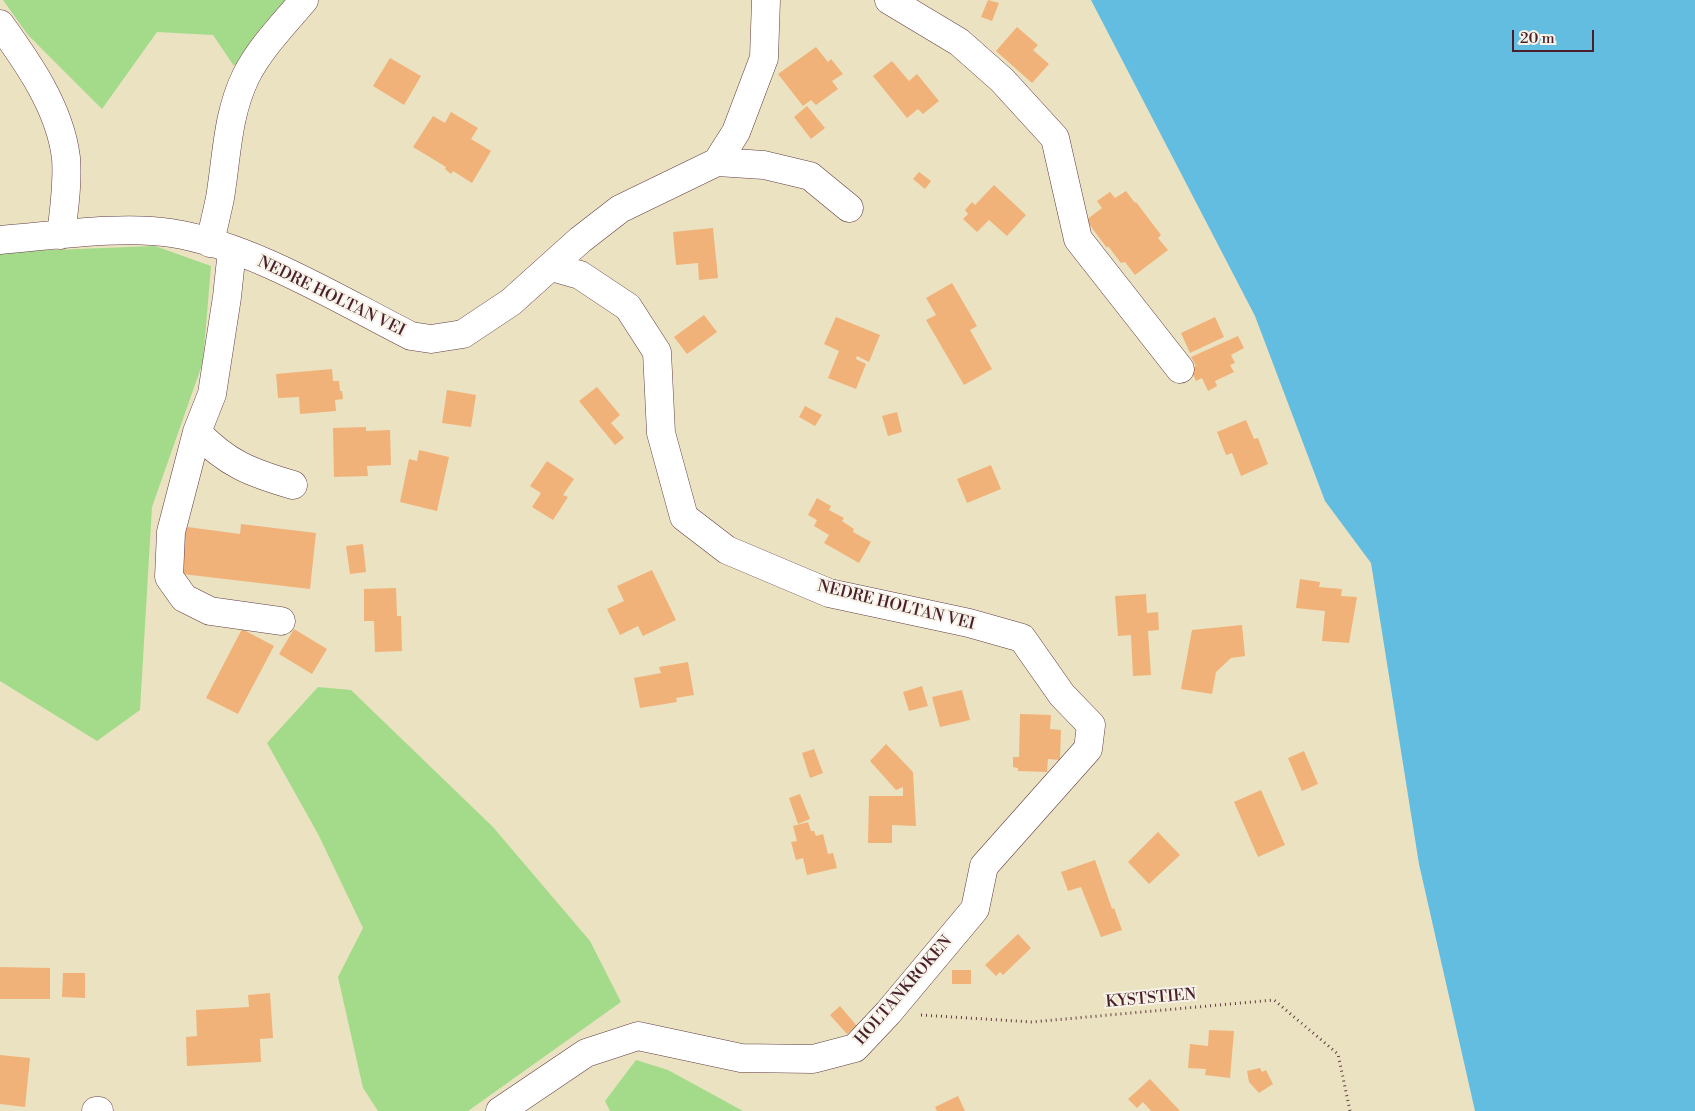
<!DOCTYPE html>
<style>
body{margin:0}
#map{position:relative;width:1695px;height:1111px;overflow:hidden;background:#ebe2c2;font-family:"Libre Bodoni",serif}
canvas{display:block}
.scale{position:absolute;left:1512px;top:30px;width:82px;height:22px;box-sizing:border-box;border:2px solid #4a1f2b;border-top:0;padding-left:6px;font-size:15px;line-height:18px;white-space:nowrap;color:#4a1f2b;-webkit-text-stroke:4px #f7f3e8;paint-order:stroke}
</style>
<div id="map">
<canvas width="1695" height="1111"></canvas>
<div class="scale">20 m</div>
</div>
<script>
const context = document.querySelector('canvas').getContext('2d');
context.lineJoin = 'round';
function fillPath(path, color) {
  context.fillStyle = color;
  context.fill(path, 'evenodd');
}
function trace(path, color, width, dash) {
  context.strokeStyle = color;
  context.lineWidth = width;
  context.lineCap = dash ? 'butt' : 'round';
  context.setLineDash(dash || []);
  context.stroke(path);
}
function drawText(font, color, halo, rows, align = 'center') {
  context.font = font + ' "Libre Bodoni",serif';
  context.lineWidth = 4;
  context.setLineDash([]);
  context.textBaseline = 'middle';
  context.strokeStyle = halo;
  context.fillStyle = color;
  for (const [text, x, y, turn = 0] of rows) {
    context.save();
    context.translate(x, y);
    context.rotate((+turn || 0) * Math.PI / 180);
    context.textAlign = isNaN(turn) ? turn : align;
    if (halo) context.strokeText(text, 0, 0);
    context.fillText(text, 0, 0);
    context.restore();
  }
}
const green = new Path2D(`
 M3 0H288L234 66 213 35 157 32 102 109 28 35Z
 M155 246 211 266 203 362 152 507 140 710 97 741 0 681V252Z
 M318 687 351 690 493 827 590 941 621 1002 468 1111H378L363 1088 338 977 363 928 318 834 267 743Z
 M636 1060 668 1070 743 1111H610L605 1101Z`);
const water = new Path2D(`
 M1091 0H1695V1111H1475L1419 864 1371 563 1325 501 1255 316Z`);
const building = new Path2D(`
 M988 0 999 3 992 21 981 17Z
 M1017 27 1038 45 1033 50 1049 64 1032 83 996 51Z
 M816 47 828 62 831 59 843 74 832 81 838 89 816 105 811 100 803 106 778 74Z
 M390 58 421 76 404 105 373 86Z
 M892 61 909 81 917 74 939 101 923 114 918 109 907 118 873 76Z
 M807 106 825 128 811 139 794 117Z
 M451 112 478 128 471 139 491 151 472 183 453 171 451 174 445 169 446 167 413 147 433 116 445 123Z
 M919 172 931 181 925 189 913 179Z
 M994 185 1026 215 1007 236 989 220 977 232 963 219 968 214 965 210 972 202 975 205Z
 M1126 191 1135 203 1136 202 1161 235 1158 238 1168 250 1135 275 1125 262 1121 263 1108 246 1107 248 1086 220 1102 208 1097 201 1110 192 1115 198Z
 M713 228 718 278 699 280 698 263 676 265 673 232Z
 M952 283 977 326 970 330 992 369 964 385 926 320 936 315 926 298Z
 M704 315 717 332 687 354 674 337Z
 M836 317 880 335 869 362 857 356 856 359 866 364 856 389 828 378 839 351 824 344Z
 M1215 317 1224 337 1190 353 1181 333Z
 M1238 336 1244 348 1231 355 1235 363 1230 365 1234 372 1215 381 1217 386 1208 391 1202 378 1196 381 1190 368 1196 366 1191 357Z
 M332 369 333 381H339L340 391H342L343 399 335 400 336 411 300 414 299 397 278 398 276 374Z
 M597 387 620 415 611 423 624 438 615 445 579 401Z
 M447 390 476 395 471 427 442 423Z
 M805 406 822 415 815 426 799 417Z
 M897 412 902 432 888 436 882 416Z
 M1246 420 1254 439 1258 438 1268 464 1241 476 1232 453 1226 455 1217 432Z
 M366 427V431L390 430 391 465 367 466 368 476 334 477 333 428Z
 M419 450 449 457 437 511 400 502 409 459 417 461Z
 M547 461 574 479 563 495 568 497 553 520 532 507 541 493 530 486Z
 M991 465 1001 489 967 503 957 479Z
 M817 498 831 506 829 510 844 518 842 521 854 529 853 532 871 542 859 563 824 543 829 535 814 526 817 520 808 515Z
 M241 524 316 533 310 589 174 573 180 526 240 534Z
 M363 544 366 572 350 574 346 546Z
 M652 570 676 620 643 636 638 626 620 635 607 609 624 601 617 586Z
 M1300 579 1320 582 1319 587 1342 589 1341 596 1357 597 1349 643 1322 641 1325 611 1296 608Z
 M396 588 397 616H401L402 651 375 652 374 621H364V589Z
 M1146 594 1147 613 1158 612 1159 630 1148 631 1151 675 1133 676 1131 635 1118 636 1115 596Z
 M1242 625 1245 656 1231 658 1216 672 1212 694 1181 689 1192 630Z
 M242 629 274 646 238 714 206 698Z
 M294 629 327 649 312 674 279 654Z
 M688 662 694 695 676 698 677 702 640 708 634 678 661 673 659 667Z
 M922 686 928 706 909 711 903 692Z
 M962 690 970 720 940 727 932 697Z
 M1020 714 1051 715 1050 729 1061 730 1060 760 1048 759 1047 772 1018 771V768L1013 767V757H1019Z
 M886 744 913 772 916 826 892 825V843H868L869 796H903V787L896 790 870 761Z
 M814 749 823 773 810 778 802 753Z
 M1304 751 1318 784 1302 791 1288 758Z
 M1261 790 1285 845 1258 857 1234 802Z
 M800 794 810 819 798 824 789 798Z
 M808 822 811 831H814L816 836 823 834 828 854 833 853 837 868 807 875 803 858 796 860 791 842 797 841 793 826Z
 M1158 832 1180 855 1149 884 1128 862Z
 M1095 860 1112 909 1114 908 1122 930 1101 937 1081 887 1068 891 1061 872Z
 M1018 934 1031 948 1003 975 1000 972 996 976 985 965Z
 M0 967 50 968V999H0Z
 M952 970H971V984H952Z
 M63 973H85V998L62 997Z
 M270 993 273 1038 260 1039 261 1062 187 1066 186 1037 197 1036 196 1010 249 1007 248 995Z
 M840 1006 857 1026 847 1034 830 1015Z
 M1209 1030 1234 1031 1230 1078 1205 1075 1206 1069 1188 1068 1190 1044 1208 1046Z
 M0 1055 30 1058 25 1107 0 1104Z
 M1260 1068 1262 1072 1266 1070 1273 1084 1259 1093 1249 1082 1247 1071Z
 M1150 1079 1180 1111H1151L1143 1102 1137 1108 1128 1099Z
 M958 1096 965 1111H937L935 1107Z`);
const path = new Path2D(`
 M921 1015 1032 1022 1274 1000 1338 1054 1350 1111`);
const minor = new Path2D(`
 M889 0 959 42 1002 80 1055 138 1078 239 1180 369
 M0 24C28 63 60 108 66 158 68 183 64 210 61 235
 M717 162 764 165 810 176 849 208
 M0 240C51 236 121 225 171 233 250 245 340 300 411 336L431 339 463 334 511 302 580 240 620 209 717 162 736 132 764 58 766 0
 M210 243C213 228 217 213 220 198 227 156 227 115 246 76 260 48 284 24 304 0
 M232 250 227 297 212 394 197 432 171 532 169 577 184 598 210 611 281 621
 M197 432C227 464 252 473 293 485
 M96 1111H99
 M500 1111 586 1053 638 1036 741 1058 813 1059 855 1048 888 1013 975 909 984 866 1088 749 1091 725 1062 695 1022 638 969 623 829 593 727 550 684 517 661 433 657 352 628 307 580 275 552 267`);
const streetNames = [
 ["NEDRE HOLTAN VEI",331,297,26],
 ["NEDRE HOLTAN VEI",896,606,14],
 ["HOLTANKROKEN",904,991,-49],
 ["KYSTSTIEN",1151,999,-5]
];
fillPath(green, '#a4db8b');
fillPath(water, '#62bde0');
fillPath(building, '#f0b279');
trace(minor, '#623c42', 29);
trace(path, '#623c42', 3, [1, 4]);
trace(minor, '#fff', 28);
drawText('16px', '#4a1f2b', '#f7f3e8', streetNames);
</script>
